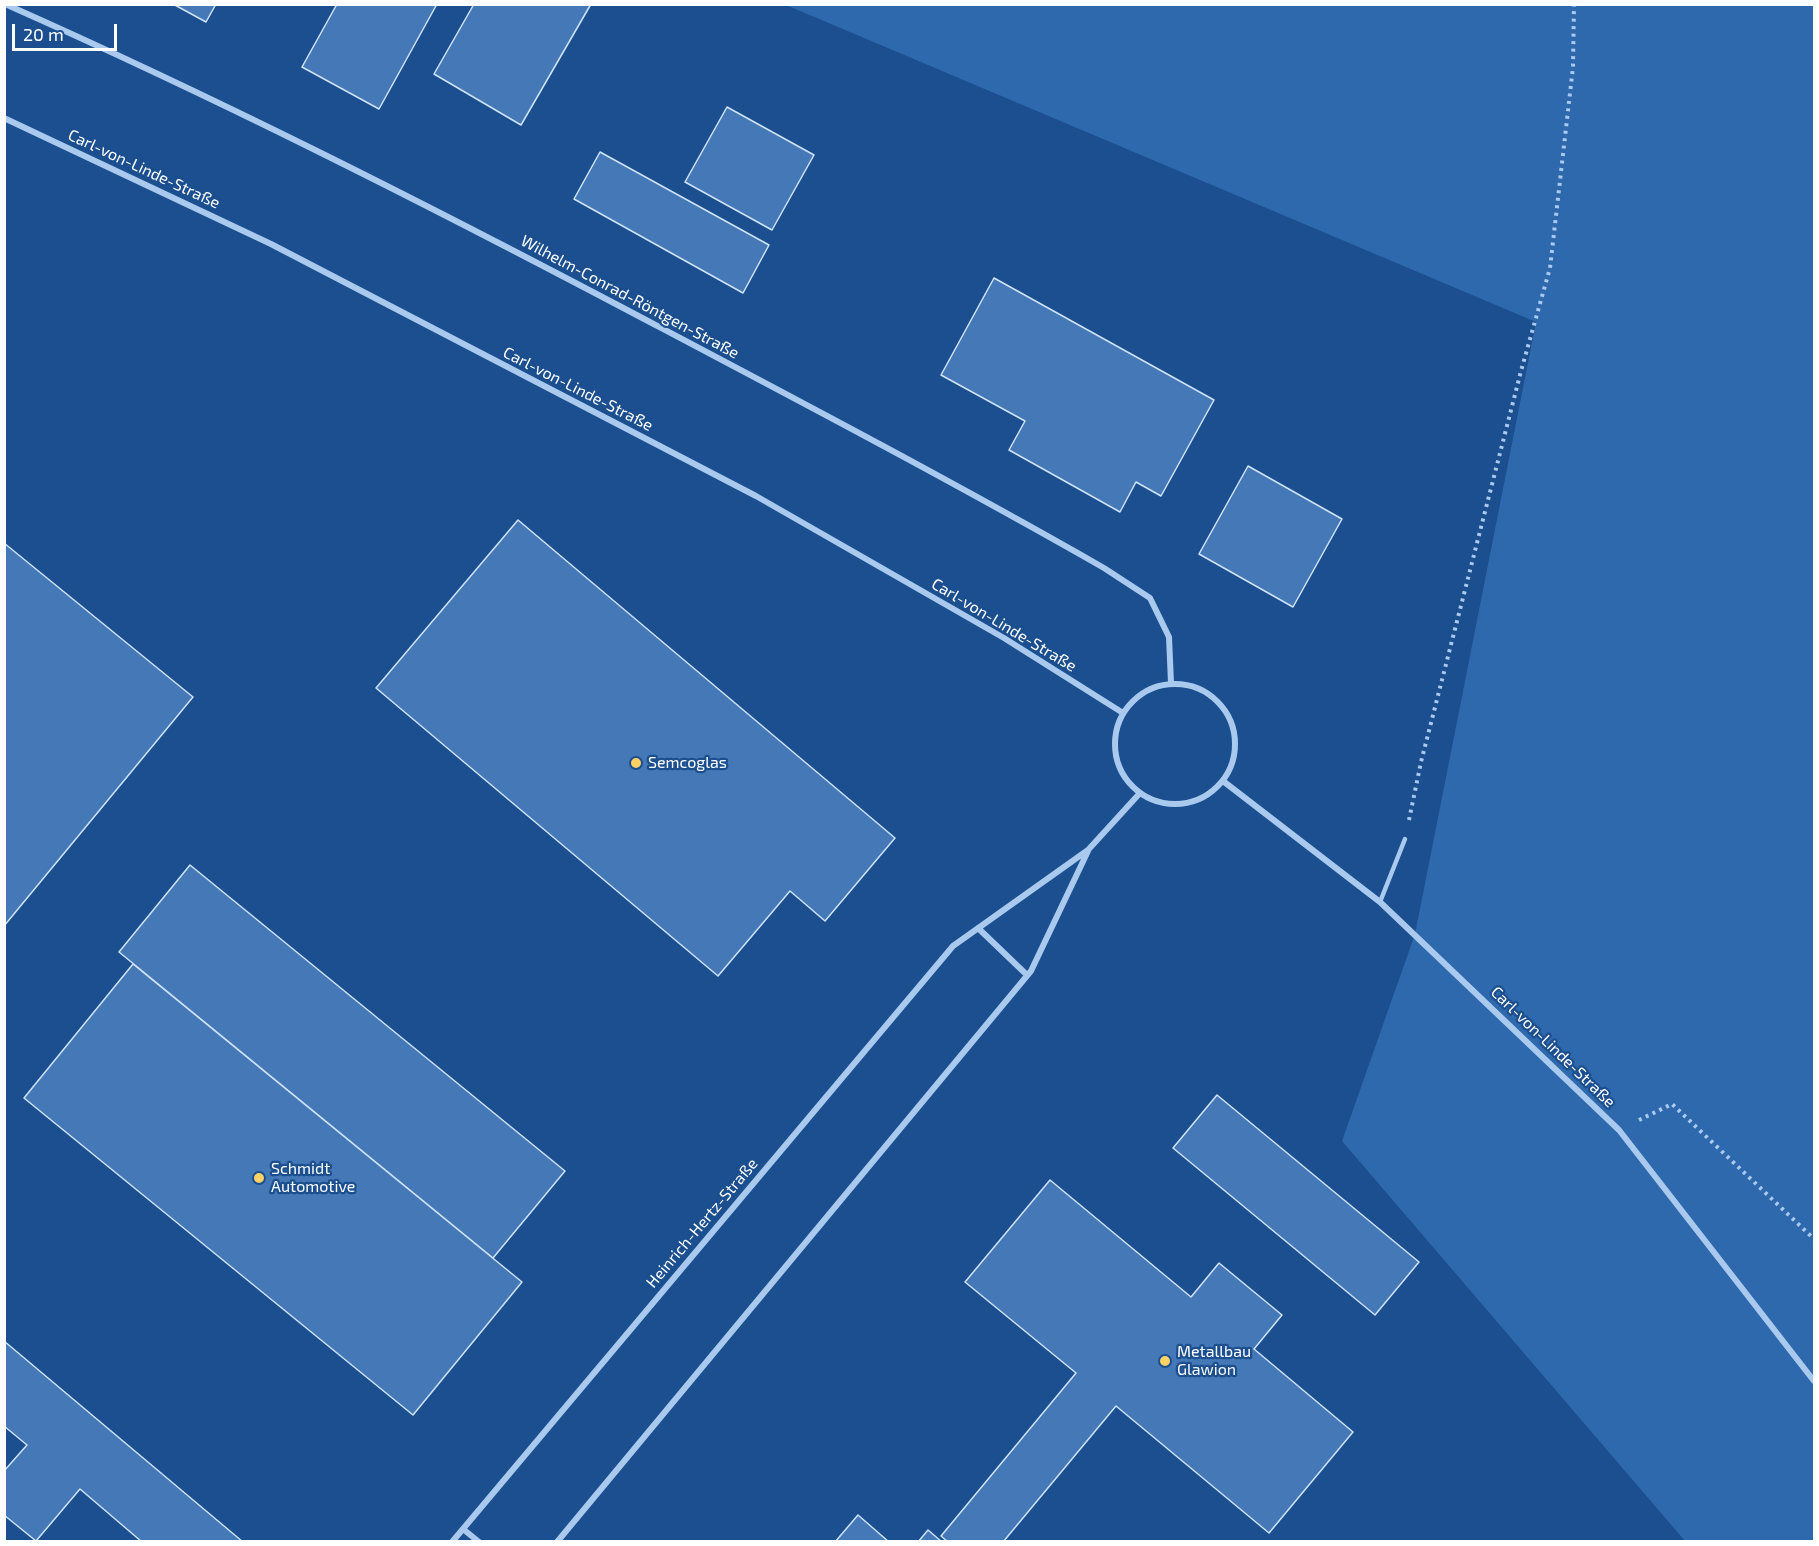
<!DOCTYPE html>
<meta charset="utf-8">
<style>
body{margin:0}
#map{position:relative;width:1819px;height:1546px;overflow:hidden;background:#1b4f8f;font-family:"Exo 2",sans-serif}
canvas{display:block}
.frame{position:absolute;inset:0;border:6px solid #fff;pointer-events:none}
.scale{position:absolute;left:12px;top:24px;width:105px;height:27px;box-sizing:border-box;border:3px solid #fff;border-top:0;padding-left:8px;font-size:18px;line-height:21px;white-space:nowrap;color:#fff;-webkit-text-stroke:4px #1b4f8f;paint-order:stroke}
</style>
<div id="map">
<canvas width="1819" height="1546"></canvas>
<div class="frame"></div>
<div class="scale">20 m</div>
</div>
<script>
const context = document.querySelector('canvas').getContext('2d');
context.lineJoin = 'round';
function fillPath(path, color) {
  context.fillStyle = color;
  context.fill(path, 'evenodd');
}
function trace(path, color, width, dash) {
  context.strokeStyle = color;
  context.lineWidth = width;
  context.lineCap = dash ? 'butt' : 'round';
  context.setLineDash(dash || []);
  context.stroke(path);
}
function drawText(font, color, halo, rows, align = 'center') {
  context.font = font + ' "Exo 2",sans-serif';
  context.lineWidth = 4.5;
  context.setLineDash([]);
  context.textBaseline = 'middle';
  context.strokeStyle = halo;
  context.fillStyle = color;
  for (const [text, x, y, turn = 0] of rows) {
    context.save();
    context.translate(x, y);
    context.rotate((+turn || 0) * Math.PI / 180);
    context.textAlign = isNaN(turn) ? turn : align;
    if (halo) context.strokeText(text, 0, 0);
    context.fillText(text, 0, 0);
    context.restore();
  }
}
const green = new Path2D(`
 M786 5H1814V1541H1685L1342 1141 1415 934 1536 322Z`);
const building = new Path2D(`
 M173 4H216L206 22Z
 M337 4H437L379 109 302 67Z
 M474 4H591L521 125 434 74Z
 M727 107 814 155 772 230 685 182Z
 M600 152 769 245 743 293 574 199Z
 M994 278 1214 400 1161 496 1136 482 1120 512 1009 450 1025 421 941 375Z
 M1248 466 1342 519 1293 607 1199 554Z
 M518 520 895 838 825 921 790 891 718 976 376 688Z
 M4 543 193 697 4 926Z
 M190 865 565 1171 493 1258 119 952Z
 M133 964 522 1282 413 1415 24 1098Z
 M1217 1095 1419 1262 1375 1315 1173 1148Z
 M1050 1180 1191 1297 1219 1263 1282 1315 1254 1349 1353 1432 1269 1533 1116 1406 1003 1542H948L941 1536 1076 1373 965 1282Z
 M4 1341 243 1542H142L80 1489 36 1541 4 1515V1471L27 1445 4 1426Z
 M858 1515 889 1542H835Z
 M928 1530 942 1542H918Z`);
const path = new Path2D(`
 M1409 820 1421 762 1521 371 1550 268 1573 67 1574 4
 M1639 1120 1672 1104 1814 1239`);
const lane = new Path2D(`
 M1380 902 1405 839`);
const street = new Path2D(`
 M5 4C217 98 424 203 629 311 788 395 948 479 1104 568L1150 598 1169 637 1171 683
 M4 118 271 244 756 496 1004 638 1123 713
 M1115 744a60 60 0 1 1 120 0a60 60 0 1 1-120 0Z
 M1223 781 1380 902 1619 1130 1814 1381
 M978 928 1027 975
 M463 1529 479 1542
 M452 1542 953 946 1088 850 1140 793
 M557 1542 1031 971 1088 851`);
const markers = [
 [636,763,6,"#ffd166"],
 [259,1178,6,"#ffd166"],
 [1165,1361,6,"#ffd166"]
];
const streetNames = [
 ["Carl-von-Linde-Straße",144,169,25],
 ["Wilhelm-Conrad-Röntgen-Straße",630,297,28],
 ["Carl-von-Linde-Straße",578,389,27],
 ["Carl-von-Linde-Straße",1004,625,31],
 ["Carl-von-Linde-Straße",1553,1047,44],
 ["Heinrich-Hertz-Straße",702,1223,-50]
];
const poiNames = [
 ["Semcoglas",648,763],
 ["Schmidt",271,1169],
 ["Automotive",271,1187],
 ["Metallbau",1177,1352],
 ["Glawion",1177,1370]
];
fillPath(green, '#2e69ad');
fillPath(building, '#4478b7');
trace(building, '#cfe3fa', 1.5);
trace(path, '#a9c9ee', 4, [3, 4.5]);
trace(lane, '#a9c9ee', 4.5);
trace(street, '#a9c9ee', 6);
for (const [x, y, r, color] of markers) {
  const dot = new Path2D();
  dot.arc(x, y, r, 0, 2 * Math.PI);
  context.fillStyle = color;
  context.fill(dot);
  trace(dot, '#1b4f8f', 2);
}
drawText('16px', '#fff', '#1b4f8f', streetNames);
drawText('16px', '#fff', '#1b4f8f', poiNames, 'left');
</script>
